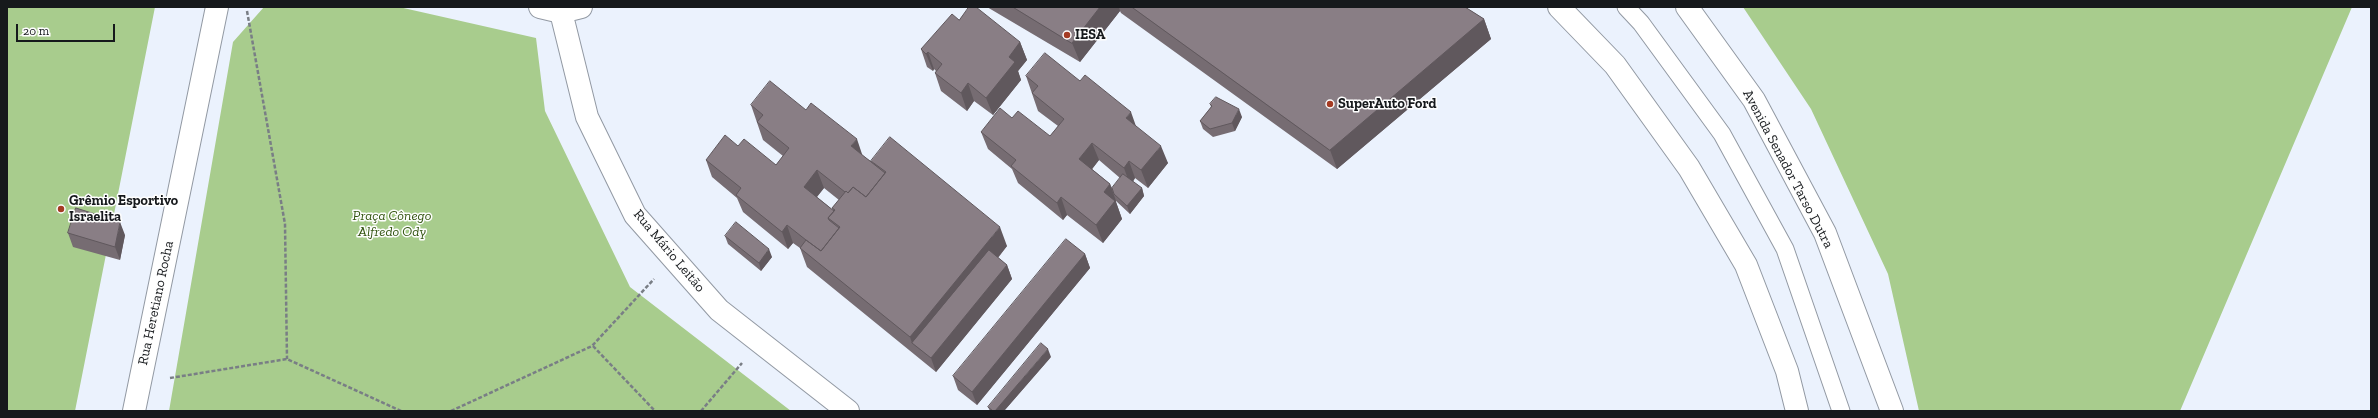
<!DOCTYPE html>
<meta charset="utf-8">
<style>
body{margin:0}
#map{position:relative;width:2378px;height:418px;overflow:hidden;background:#ebf2fd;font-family:"Zilla Slab",serif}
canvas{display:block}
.frame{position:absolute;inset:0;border:8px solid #16191c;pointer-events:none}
.scale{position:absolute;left:16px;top:24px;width:99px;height:18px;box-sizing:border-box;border:2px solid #16191c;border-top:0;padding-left:5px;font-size:12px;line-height:14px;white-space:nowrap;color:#16191c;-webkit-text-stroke:3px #fefefe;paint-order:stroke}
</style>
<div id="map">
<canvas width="2378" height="418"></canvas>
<div class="frame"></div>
<div class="scale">20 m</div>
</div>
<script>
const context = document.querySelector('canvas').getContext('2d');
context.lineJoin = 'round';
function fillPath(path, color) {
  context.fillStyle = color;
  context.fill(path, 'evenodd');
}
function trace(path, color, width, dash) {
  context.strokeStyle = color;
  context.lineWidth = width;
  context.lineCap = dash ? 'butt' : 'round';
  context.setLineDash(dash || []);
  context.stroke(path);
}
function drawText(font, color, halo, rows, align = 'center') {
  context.font = font + ' "Zilla Slab",serif';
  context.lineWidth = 3;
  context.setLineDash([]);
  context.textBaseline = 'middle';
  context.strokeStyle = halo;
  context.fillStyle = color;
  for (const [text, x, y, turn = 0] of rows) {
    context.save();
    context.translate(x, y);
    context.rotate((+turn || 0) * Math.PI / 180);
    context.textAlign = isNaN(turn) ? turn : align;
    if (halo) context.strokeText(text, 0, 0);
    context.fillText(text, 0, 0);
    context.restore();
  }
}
const green = new Path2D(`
 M7 7H155L75 411H7Z
 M264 7H399L536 38 545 111 630 287 791 411H169L233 42Z
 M1743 7H2352L2180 411H1919L1888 274 1811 109Z`);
const path = new Path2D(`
 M247 11 285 224 287 359
 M593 346 655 411
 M170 378 287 359 401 411
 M451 411 592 346 654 279
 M701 411 742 363`);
const service = new Path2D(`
 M1626 7 1641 23 1722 134 1785 249 1841 411`);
const minor = new Path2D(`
 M540 7 561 12 581 7
 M561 12 587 117 635 215 719 310 848 411
 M134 411 217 7`);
const primary = new Path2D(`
 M1559 7 1615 65 1689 168 1746 265 1787 371 1797 411
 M1687 7 1754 100 1825 233 1892 411`);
const wall = new Path2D(`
 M987 7H1465L1484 19 1491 39 1337 169 1121 13 1120 11 1080 62Z
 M959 20 1020 42 1027 60 1018 71 1021 80 993 115 974 101 967 111 941 91 935 73 936 71 934 69 933 71 927 67 921 49Z
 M1026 76 1080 81 1136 126 1168 163 1148 188 1135 178 1133 182 1142 188 1144 196 1130 214 1116 201V202L1122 219 1103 243 1067 215 1063 220 1018 183 1012 169 988 149 981 132 1012 118 1050 136 1058 126 1038 111ZM1099 160 1120 178 1112 188 1110 184 1092 169Z
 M1210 104 1242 117 1235 131 1213 137 1203 129 1200 121 1211 107Z
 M751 105 863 156 872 162 871 161 1007 246 998 258 1007 265 1012 279 936 372 807 267 800 248 793 243 788 249 743 212 737 198 712 177 706 160 738 146 776 165 783 156 763 140ZM824 188 839 200 832 208 833 210 817 197Z
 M68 233 125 235 120 260 73 247Z
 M725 236 772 257 761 271 728 244Z
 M1085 254 1090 268 977 405 958 390 953 376Z
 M1051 357 1004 411H990L988 407Z`);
const shadedWall = new Path2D(`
 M1100 7H1119L1120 11 1080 62 1072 43Z
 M1484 19 1491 39 1337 169 1330 150Z
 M1020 42 1027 60 1018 71 1021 80 993 115 986 98 1009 57Z
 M928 52 934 69 933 71 926 54Z
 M968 83 974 101 967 111 961 93Z
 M1239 109 1242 117 1235 131 1232 123Z
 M1131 112 1137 129 1126 118Z
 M857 139 863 157 851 146Z
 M1092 143 1099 160 1086 177 1079 159Z
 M1161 146 1168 163 1148 188 1141 170Z
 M1129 161 1135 178 1130 185 1124 168Z
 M817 170 824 188 811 204 804 187Z
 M1110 184 1116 201V202L1122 219 1103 243 1096 225 1104 192Z
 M1142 188 1144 196 1130 214 1127 206Z
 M1061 197 1067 215 1063 220 1057 203Z
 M120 222 125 235 120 260 115 247Z
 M787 225 793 243 788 249 782 232Z
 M1000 227 1007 246 922 351 912 343 910 337Z
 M769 249 772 257 761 271 759 263Z
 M1085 254 1090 268 977 405 972 392Z
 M1007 265 1012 279 936 372 931 358Z
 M1048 349 1051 357 1004 411H995Z`);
const building = new Path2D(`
 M969 7H976L1020 42 1009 57 1015 62 986 98 968 83 961 93 935 73 942 64 928 52 926 54 921 49 952 14 959 20Z
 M1013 7H1100L1072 43Z
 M1132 7H1465L1484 19 1330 150Z
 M1045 53 1080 81 1085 75 1131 112 1126 118 1161 146 1141 170 1129 161 1124 168 1092 143 1079 159 1110 184 1104 192 1115 201 1096 225 1061 197 1057 203 1011 166 1016 160 981 132 1000 108 1012 118 1018 111 1050 136 1064 119 1032 93 1038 86 1026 76Z
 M770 81 806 110 811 103 857 139 851 146 885 173 866 197 853 187 848 193 846 191 845 192 817 170 804 187 834 211 828 218 829 220 839 228 821 251 806 240 787 225 782 232 736 195 741 188 706 160 725 135 738 146 744 139 776 165 789 148 757 122 763 115 751 105Z
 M1216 97 1239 109 1232 123 1210 129 1200 121 1212 106 1210 104Z
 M890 137 1000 227 910 337 800 248 806 240 821 251 840 227 828 218 835 210 832 208 846 191 848 193 853 187 866 197 886 172 871 161Z
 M1123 174 1142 188 1127 206 1114 194 1112 188Z
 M76 208 120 222 115 247 68 233Z
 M736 222 769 249 759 263 725 236Z
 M1066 239 1085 254 972 392 953 376Z
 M989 250 1007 265 931 358 912 343Z
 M1041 343 1048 349 995 411H993L988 407Z`);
const markers = [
 [1067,35,4,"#a43b23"],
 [1330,104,4,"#a43b23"],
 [61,209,4,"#a43b23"]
];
const poiNames = [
 ["IESA",1075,35],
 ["SuperAuto Ford",1338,104],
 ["Grêmio Esportivo",69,201],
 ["Israelita",69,217]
];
const streetNames = [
 ["Avenida Senador Tarso Dutra",1788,169,62],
 ["Rua Mário Leitão",669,251,50],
 ["Rua Heretiano Rocha",156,303,-78]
];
const parkNames = [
 ["Praça Cônego",392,216],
 ["Alfredo Ody",392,232]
];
fillPath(green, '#a8cc8d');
trace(service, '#9299a3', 19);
trace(minor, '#9299a3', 24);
trace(primary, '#9299a3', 24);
trace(path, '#797e85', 2.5, [4, 2]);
trace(service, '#fff', 17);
trace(minor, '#fff', 22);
trace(primary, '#fff', 22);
fillPath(wall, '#766c72');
fillPath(shadedWall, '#60585d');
fillPath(building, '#897e85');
trace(building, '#60585d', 1);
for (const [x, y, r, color] of markers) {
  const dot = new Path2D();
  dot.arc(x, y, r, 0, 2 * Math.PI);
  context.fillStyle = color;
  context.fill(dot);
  trace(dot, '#fefefe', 1.5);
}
drawText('bold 14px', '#16191c', '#fefefe', poiNames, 'left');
drawText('14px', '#16191c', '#fefefe', streetNames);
drawText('italic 14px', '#351', '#fefefe', parkNames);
</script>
